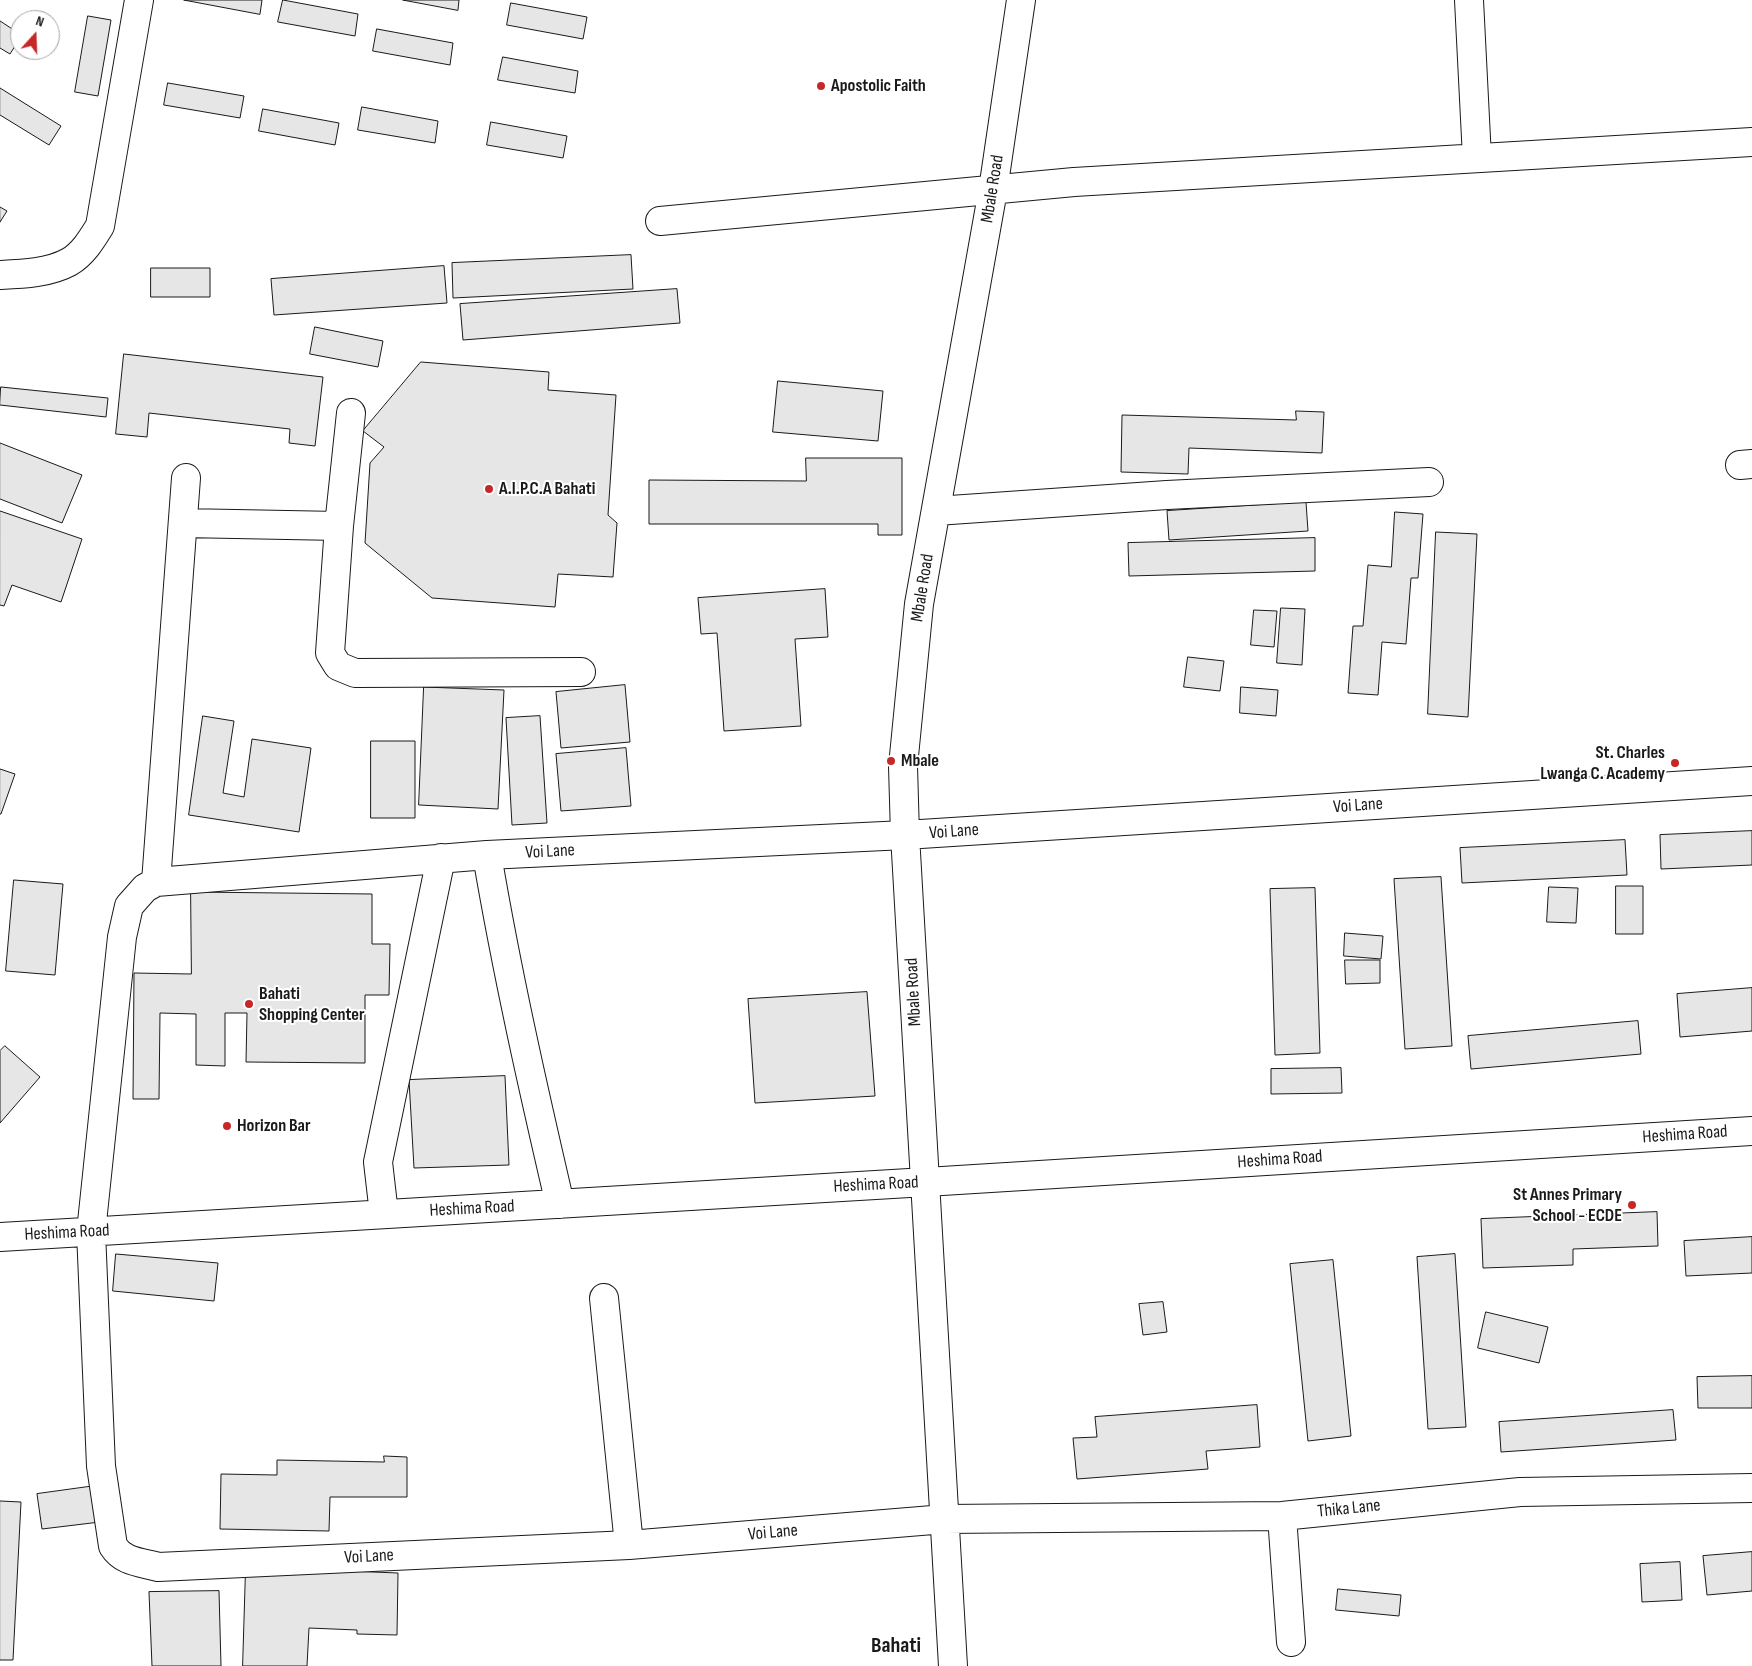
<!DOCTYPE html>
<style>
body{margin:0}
#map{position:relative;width:1752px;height:1666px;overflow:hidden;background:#fff;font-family:"Sofia Sans Condensed",sans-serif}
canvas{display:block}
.north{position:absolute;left:10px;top:10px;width:50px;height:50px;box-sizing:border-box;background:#fff;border:1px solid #a3a3a3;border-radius:50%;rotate:20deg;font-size:14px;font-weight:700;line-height:20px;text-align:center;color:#1a1a1a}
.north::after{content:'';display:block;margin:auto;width:18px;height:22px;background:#c62828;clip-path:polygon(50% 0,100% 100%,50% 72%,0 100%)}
</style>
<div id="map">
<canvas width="1752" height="1666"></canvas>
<div class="north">N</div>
</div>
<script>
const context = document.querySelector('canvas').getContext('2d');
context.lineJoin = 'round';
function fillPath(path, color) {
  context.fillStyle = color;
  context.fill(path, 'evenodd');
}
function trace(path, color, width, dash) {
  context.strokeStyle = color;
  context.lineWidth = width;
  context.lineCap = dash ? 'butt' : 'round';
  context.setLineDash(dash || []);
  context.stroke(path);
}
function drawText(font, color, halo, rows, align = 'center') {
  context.font = font + ' "Sofia Sans Condensed",sans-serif';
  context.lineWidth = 4;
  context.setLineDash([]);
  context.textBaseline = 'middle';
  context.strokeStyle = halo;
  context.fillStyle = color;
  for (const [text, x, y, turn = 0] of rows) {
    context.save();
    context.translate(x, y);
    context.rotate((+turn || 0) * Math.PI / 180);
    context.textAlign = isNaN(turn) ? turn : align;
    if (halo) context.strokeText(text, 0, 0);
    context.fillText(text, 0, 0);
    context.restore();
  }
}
const building = new Path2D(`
 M184 0H262L260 14Z
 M283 0 358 14 355 36 278 22Z
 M403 0H459L458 10Z
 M511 3 587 17 583 39 507 25Z
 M88 16 111 20 98 96 75 92Z
 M0 21 20 34V38L10 54 0 48Z
 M377 29 453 43 450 65 373 51Z
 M503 57 578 71 575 93 498 80Z
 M168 83 244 96 240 118 164 105Z
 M0 88 61 126 49 145 0 115Z
 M362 107 438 121 435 143 358 130Z
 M263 109 339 123 335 145 259 131Z
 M491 122 567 136 563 158 487 145Z
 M0 207 7 211 0 222Z
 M631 255 633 289 453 298 452 263Z
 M444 266 447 303 274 315 271 279Z
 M151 268H210V297H151Z
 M677 289 680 323 463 340 460 304Z
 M315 327 383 341 378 367 310 354Z
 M124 354 323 377 315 446 289 443 290 429 149 413 147 437 116 434Z
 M421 362 549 372 548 390 616 395 608 515 617 523 613 577 558 574 555 607 432 598 365 543 370 463 384 447 363 431Z
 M778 381 883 391 878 441 773 432Z
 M1 387 108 398 106 417 0 405Z
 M1296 411 1324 412 1322 453 1189 448 1188 474 1121 472 1122 415 1296 420Z
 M0 443 82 475 62 523 0 499Z
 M806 458H902V535H878V524H649V480L806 481Z
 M1306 502 1308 531 1169 540 1167 511Z
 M0 511 82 539 61 602 12 585 4 606 0 605Z
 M1395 512 1423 514 1418 578H1411L1406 644 1382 642 1378 695 1348 693 1353 626H1363L1368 565 1391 567Z
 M1436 532 1477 534 1468 717 1428 714Z
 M1315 538V571L1129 576 1128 543Z
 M825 589 828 637 795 639 801 726 724 731 717 633 701 634 698 598Z
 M1281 608 1305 609 1302 665 1277 663Z
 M1254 610 1277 611 1274 647 1251 645Z
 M1188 657 1224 661 1220 691 1184 687Z
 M625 685 630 742 561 748 556 692Z
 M424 687 504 690 498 809 419 805Z
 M1241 687 1278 690 1276 716 1240 713Z
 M203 716 234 721 223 793 244 797 252 739 311 748 299 832 189 815Z
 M540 716 547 823 512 825 506 718Z
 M371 741H415V818H371Z
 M626 748 631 806 561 811 556 754Z
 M0 769 15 774 1 814H0Z
 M1752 831V865L1661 869 1660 835Z
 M1625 840 1627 875 1462 883 1460 848Z
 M1441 877 1452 1046 1405 1049 1394 879Z
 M14 880 63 884 55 975 6 971Z
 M1616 886H1643V934H1616Z
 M1549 887 1578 888 1576 923 1547 922Z
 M1315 888 1320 1053 1275 1055 1270 889Z
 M191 892 372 894V944H390L389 995H365V1063L246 1062 247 1013H225V1066L196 1065V1014L160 1013 159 1099H133L134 973 191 974Z
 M1345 933 1383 936 1381 959 1344 956Z
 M1345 960H1380V983L1346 984Z
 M1752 988V1031L1680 1037 1677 994Z
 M867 992 875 1096 755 1103 748 999Z
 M1638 1021 1641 1054 1471 1069 1468 1036Z
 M5 1046 40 1077 0 1123V1051Z
 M1341 1068 1342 1093 1271 1094V1069Z
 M505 1076 509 1165 414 1168 409 1080Z
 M1657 1212 1658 1246 1573 1249V1265L1483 1268 1481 1219Z
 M1752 1237V1273L1686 1276 1684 1241Z
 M116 1254 218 1263 214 1301 113 1291Z
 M1455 1254 1466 1427 1428 1429 1417 1257Z
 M1333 1260 1351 1436 1308 1441 1290 1264Z
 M1163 1302 1167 1332 1143 1335 1139 1304Z
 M1486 1312 1548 1327 1539 1363 1478 1348Z
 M1752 1376V1408H1698L1697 1377Z
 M1257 1405 1260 1447 1206 1451 1208 1469 1077 1479 1073 1438 1097 1437 1095 1417Z
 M1673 1410 1676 1440 1501 1452 1499 1422Z
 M384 1456 407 1457V1497H330L329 1531 220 1529 221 1474 277 1475V1460L384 1462Z
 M95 1486 100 1522 42 1529 37 1494Z
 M0 1501 21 1502 13 1660H0Z
 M1752 1552V1591L1707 1595 1703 1556Z
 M1680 1562 1682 1600 1642 1602 1640 1564Z
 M246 1567 398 1573 397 1635 357 1634V1630L309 1628 307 1666H243Z
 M1338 1589 1401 1595 1399 1616 1336 1610Z
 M219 1591 221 1666H152L149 1592Z`);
const minor = new Path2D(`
 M1469 0 1477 158
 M660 221C798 207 936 196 1074 182L1752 142
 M0 275C23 274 49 273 69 262 83 254 92 239 100 226L139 0
 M351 413 339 526 330 653 338 666 355 673 581 672
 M1740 465 1752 464
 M936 511 1167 495 1429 482
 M183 523 339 526
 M1752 781 905 835 487 855 156 882 145 888 129 906 122 937 91 1232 101 1466 113 1546C123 1562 140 1562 158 1567L629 1545 945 1519 1282 1516 1520 1492 1752 1488
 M487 855C507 973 533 1088 560 1204
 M156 882 186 478
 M384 1214 378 1162 441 858
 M0 1237 926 1182 1752 1131
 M604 1298 629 1545
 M1282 1516 1291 1642
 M953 1666 905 835 903 766 919 604 993 190 1021 0`);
const markers = [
 [821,86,5,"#c62828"],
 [489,489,5,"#c62828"],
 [891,761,5,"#c62828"],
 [1675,763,5,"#c62828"],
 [249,1004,5,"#c62828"],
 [227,1126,5,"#c62828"],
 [1632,1205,5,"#c62828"]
];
const poiNames = [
 ["Apostolic Faith",831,86],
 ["A.I.P.C.A Bahati",499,489],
 ["St. Charles",1665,753,"right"],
 ["Lwanga C. Academy",1665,774,"right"],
 ["Mbale",901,761],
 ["Bahati",259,994],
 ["Shopping Center",259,1015],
 ["Horizon Bar",237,1126],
 ["St Annes Primary",1622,1195,"right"],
 ["School - ECDE",1622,1216,"right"]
];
const streetNames = [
 ["Mbale Road",993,189,-81],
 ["Mbale Road",923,588,-81],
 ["Voi Lane",1358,806,-4],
 ["Voi Lane",954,832,-4],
 ["Voi Lane",550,852,-3],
 ["Mbale Road",914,992,-93],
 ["Heshima Road",1685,1135,-4],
 ["Heshima Road",1280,1160,-4],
 ["Heshima Road",876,1185,-3],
 ["Heshima Road",472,1209,-3],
 ["Heshima Road",67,1233,-3],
 ["Thika Lane",1349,1509,-6],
 ["Voi Lane",773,1533,-5],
 ["Voi Lane",369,1557,-3]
];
const districtNames = [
 ["Bahati",896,1646]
];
fillPath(building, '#e6e6e6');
trace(building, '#1a1a1a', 1);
trace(minor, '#1a1a1a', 30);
trace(minor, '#fff', 28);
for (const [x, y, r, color] of markers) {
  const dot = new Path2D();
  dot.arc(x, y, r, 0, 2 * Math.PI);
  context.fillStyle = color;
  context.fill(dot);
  trace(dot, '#fff', 2);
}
drawText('bold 18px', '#1a1a1a', '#fff', poiNames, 'left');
drawText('18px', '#1a1a1a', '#fff', streetNames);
drawText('bold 22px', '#1a1a1a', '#fff', districtNames);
</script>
